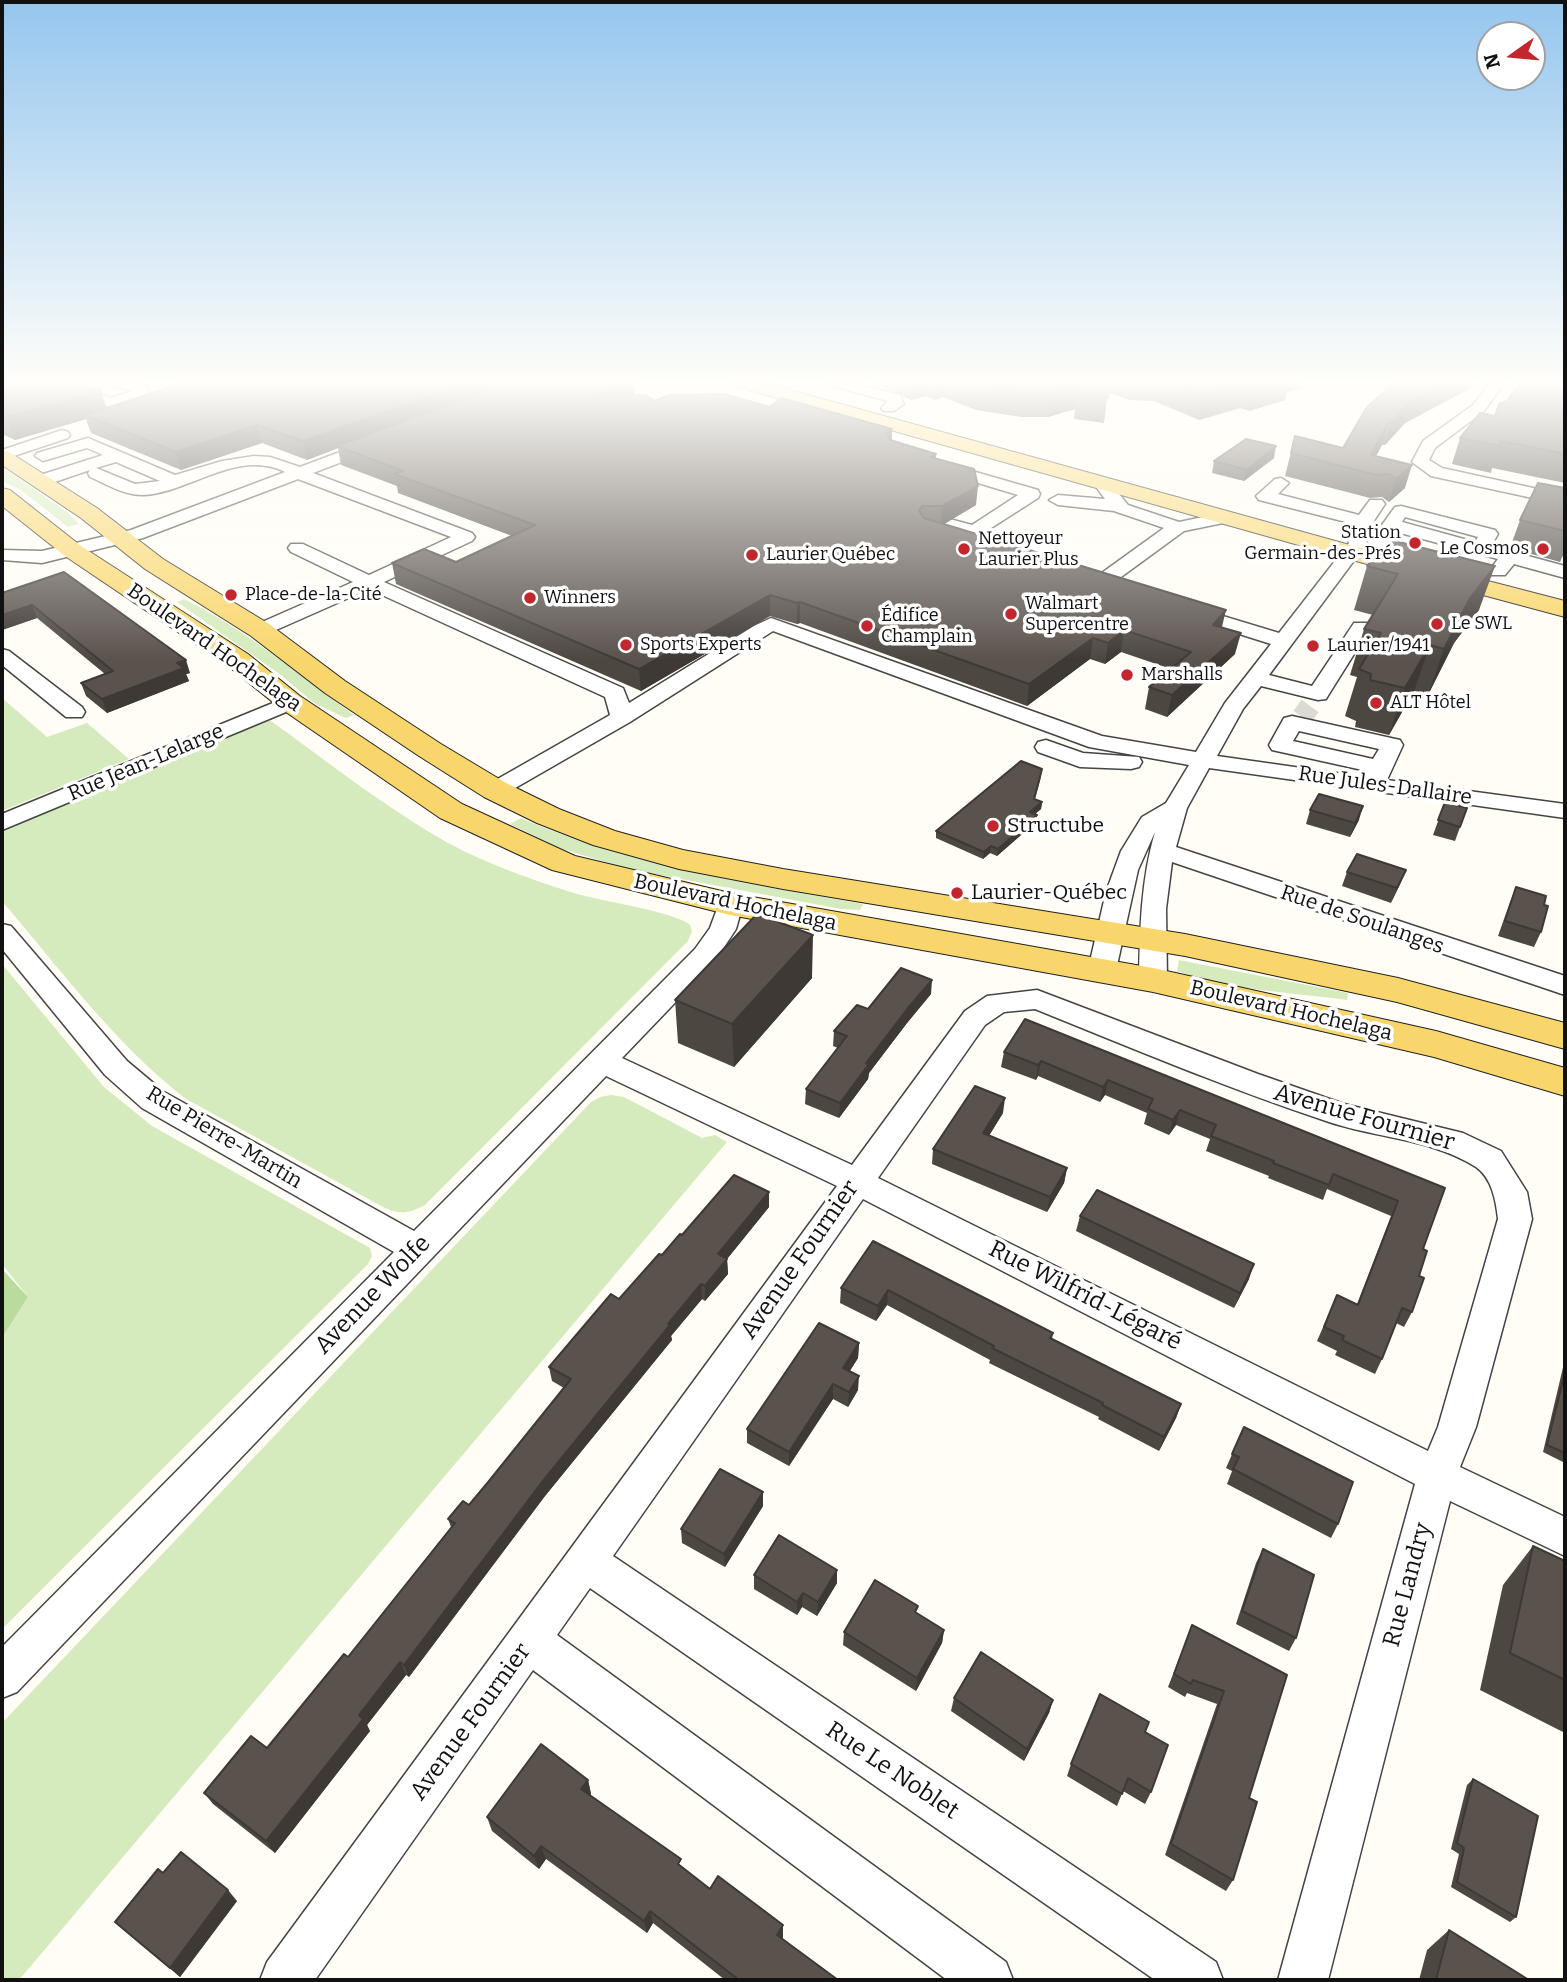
<!DOCTYPE html>
<meta charset="utf-8">
<style>
body{margin:0}
#map{position:relative;width:1567px;height:1982px;overflow:hidden;background:#fffdf5;font-family:Bitter,serif}
canvas{display:block}
.frame{position:absolute;inset:0;border:4px solid #111;pointer-events:none}
.north{position:absolute;left:1476px;top:21px;width:70px;height:70px;box-sizing:border-box;background:#fff;border:2px solid #a0a0a0;border-radius:50%;rotate:255deg;font-size:19px;font-weight:700;line-height:28px;text-align:center;color:#111}
.north::after{content:'';display:block;margin:auto;width:24px;height:32px;background:#c4262e;clip-path:polygon(50% 0,100% 100%,50% 72%,0 100%)}
</style>
<div id="map">
<canvas width="1567" height="1982"></canvas>
<div class="frame"></div>
<div class="north">N</div>
</div>
<script>
const context = document.querySelector('canvas').getContext('2d');
context.lineJoin = 'round';
function fillPath(path, color) {
  context.fillStyle = color;
  context.fill(path, 'evenodd');
}
function trace(path, color, width, dash) {
  context.strokeStyle = color;
  context.lineWidth = width;
  context.lineCap = dash ? 'butt' : 'round';
  context.setLineDash(dash || []);
  context.stroke(path);
}
function drawText(font, color, halo, rows, align = 'center') {
  context.font = font + ' Bitter,serif';
  context.lineWidth = 7;
  context.setLineDash([]);
  context.textBaseline = 'middle';
  context.strokeStyle = halo;
  context.fillStyle = color;
  for (const [text, x, y, turn = 0] of rows) {
    context.save();
    context.translate(x, y);
    context.rotate((+turn || 0) * Math.PI / 180);
    context.textAlign = isNaN(turn) ? turn : align;
    if (halo) context.strokeText(text, 0, 0);
    context.fillText(text, 0, 0);
    context.restore();
  }
}
const green = new Path2D(`
 M2 467 67 512 79 524 68 527 22 491 2 481Z
 M184 599C245 629 299 675 354 715L346 718 314 703 281 675 177 602Z
 M2 698 47 737 87 723 129 759 2 811Z
 M267 721H271C329 763 386 808 448 843 489 865 533 880 577 894 601 901 676 912 690 925L692 931 688 941 425 1205C410 1213 401 1215 385 1208L186 1099C115 1044 60 969 2 901V831Z
 M521 818C630 866 746 883 863 904L860 910 841 909 628 869 559 848 510 824Z
 M1179 960 1348 993 1347 1000C1290 992 1231 991 1177 971Z
 M2 964 104 1087 152 1126 370 1248 372 1256 368 1264 2 1629V1338L28 1297 2 1264Z
 M611 1095 624 1097 702 1138 715 1135 727 1142 19 1980H2V1723L591 1102 600 1097Z`);
const forest = new Path2D(`
 M2 1269 28 1297 2 1338Z`);
const minorTunnel = new Path2D(`
 M1302 717 1310 706`);
const minor = new Path2D(`
 M86 383H108L106 386 91 390 111 398 132 391 114 386 112 383H133L147 387 149 393 147 396 110 407 78 395 76 388Z
 M830 383H852L900 395 904 404 894 411H884L881 408 888 401 832 386Z
 M1490 383H1502L1503 385 1484 411 1435 448 1429 460 1442 468 1565 495V505L1431 476 1412 462 1423 441 1473 405Z
 M62 430 68 432 70 435 68 438 2 460V450Z
 M88 438 175 475 222 461 254 456 270 457 300 467 369 441H381L383 444 381 447 313 473 472 533 475 537 472 541 384 582 623 688 629 703 754 626 771 618 1102 736 1196 752 1225 703 1271 644 1179 615 1176 611 1179 607H1193L1279 633 1349 543 1346 535 1354 524 1259 500 1256 496 1275 479 1281 478 1289 483 1278 494 1359 515 1370 500H1382L1385 504 1364 536 1367 543 1269 675 1312 686 1354 623H1368L1371 627 1329 694 1326 699 1318 700 1261 686 1243 709 1217 756 1365 777 1367 771 1272 750 1269 745 1284 718 1292 716 1400 740 1403 745 1387 780 1565 804V818L1209 768 1187 808 1176 847 1565 976V995L1172 862 1166 909 1167 980 1163 987 1153 989 1143 987 1139 980C1140 929 1141 880 1155 832L1138 870 1116 970 1112 976 1102 979 1092 976 1088 970 1106 892 1121 851 1142 817 1166 803 1189 765 1089 747 773 631 630 722 503 795H487L483 790 487 785 610 715 605 697 369 589 267 634H253L250 630 253 626 353 582 291 552 288 548 291 544H303L369 575 451 537 298 479 143 538 42 563 2 560V550L42 551 131 530 285 472C237 448 188 494 142 495 124 495 106 484 90 477L88 473 90 470 46 485H34L32 481 34 477 103 455 87 448 43 461 35 456 37 453ZM116 462 160 481 135 484 96 468ZM1299 731 1379 749 1373 759 1293 741Z
 M941 462 1038 490 1040 494 1038 498 988 530 1025 541 1028 545 1025 549H1013L940 527 937 523 940 519 946 518 972 525 1018 495 935 470 933 467 935 464Z
 M1102 479 1108 480 1128 505 1179 522 1227 512 1236 517 1233 521 1184 531 1106 588H1092L1090 584 1092 580 1164 528 1114 511 1058 505 1049 500 1058 495 1105 499 1094 484Z
 M1401 506 1495 530 1498 534 1491 546 1565 566V578L1514 564 1505 575H1491L1489 571 1498 559 1385 529 1382 525 1395 507ZM1405 517 1478 537 1475 542 1402 522Z
 M2 649 9 651 82 707 85 712 82 717H66L2 665Z
 M290 696 298 697 301 702 298 707 2 830V814Z
 M1046 740 1083 753 1139 757 1142 762 1139 767 1131 769 1080 767 1038 752 1035 747 1038 742Z
 M730 896 739 898 743 904 736 929 715 961 622 1058 852 1165 965 1011 987 996 1037 990 1258 1074 1344 1104 1463 1133 1501 1151 1527 1192 1532 1219 1476 1427 1460 1467 1565 1517V1556L1450 1501 1328 1980H1278L1415 1484 863 1199 613 1556 1216 1962 1223 1980H1155L590 1588 557 1635 1006 1962 1013 1980H947L533 1670 315 1980H260L267 1962 837 1186 606 1076 17 1692 2 1698V1647L394 1252 142 1108 105 1075 2 949V924L11 926 127 1061 164 1092 414 1231 695 949 710 928 721 898ZM1035 1009C1132 1048 1229 1089 1329 1122 1377 1138 1432 1139 1476 1167 1492 1178 1496 1201 1498 1219L1438 1427 1428 1451 878 1178 985 1025 1004 1012Z`);
const major = new Path2D(`
 M736 383H765L1357 547 1565 601V617L1341 557 738 387Z
 M2 450 9 452 97 508 163 559 269 624 345 681 441 744 506 783 559 809 615 831 683 850 783 869 1185 934 1398 978 1565 1023V1049L1397 1002 1185 956 783 889 679 869 593 845 537 823 484 797 419 756 325 693 251 636 145 569 81 518 2 465Z
 M2 488 10 490 81 546 248 654 300 696 462 804 575 856 730 893 1153 968 1436 1031 1565 1068V1096L1434 1057 1153 992 730 915 552 870 440 818 280 708 228 666 65 556 2 506Z`);
const wall = new Path2D(`
 M2 383 101 391 106 408 634 383 635 396 655 401 770 407 892 429V440L936 454V458L976 505 944 524 1222 628 1235 654 1167 717 1145 709 1149 687 1171 669 1121 652 1105 664 1090 659 1027 706 800 623 797 624 770 616 641 691 396 584 392 563 456 562 512 536 398 493 397 486 341 465 338 448 307 460 262 443 181 470 91 433 86 419 15 440 2 434Z
 M872 383H1300L1299 389 1287 392 1285 400 1249 411 1240 408 1199 420 1154 401 1129 400 1108 392 1104 423 1074 419 1075 409 1048 417H1021L976 410 943 397 935 400 926 396 911 400 880 385Z
 M1394 383H1471L1469 389 1405 423 1385 445H1382L1376 456 1405 488 1389 502 1382 497 1370 498 1285 476 1295 436 1343 448Z
 M1565 383V483L1492 468 1491 473 1452 464 1460 438 1494 416Z
 M1274 458 1244 481 1212 473 1214 461Z
 M1565 488V551L1560 562 1510 548 1520 520Z
 M1391 540 1479 610 1454 643 1428 695 1414 691 1389 735 1355 727 1356 721 1345 716 1357 677 1350 675 1364 629 1373 615 1354 610 1367 566Z
 M64 572 190 673 186 674 189 681 107 713 86 696 81 683 105 674 37 618 2 630Z
 M1041 777 1035 799 1042 802 1041 809 1035 814 1036 822 997 856 990 853 983 859 936 838V831Z
 M1445 802 1467 808 1455 841 1433 835Z
 M1310 810 1359 820 1350 837 1306 824Z
 M1406 870 1400 884 1391 903 1342 886 1347 872Z
 M1516 887 1544 905 1541 932 1534 947 1498 936 1510 902Z
 M812 978 734 1067 678 1043 675 1000Z
 M931 994 907 1023 869 1073 868 1079 839 1118 805 1104 806 1089 838 1048 833 1046 834 1031 868 1009Z
 M1025 1019 1445 1188 1423 1249 1412 1312 1404 1327 1396 1323 1382 1359 1375 1374 1335 1355 1337 1351 1317 1341 1337 1295 1357 1304 1391 1216 1327 1189 1323 1200 1268 1178 1269 1176 1206 1151 1210 1139 1176 1125 1169 1135 1144 1124 1147 1113 1105 1095 1100 1102 1038 1076 1036 1080 1001 1067 1004 1052Z
 M1003 1113 989 1136 1067 1168 1064 1183 1047 1212 932 1164 933 1149Z
 M769 1192V1207L727 1259 728 1274 705 1301 702 1299 671 1336 672 1340 545 1496 409 1677 406 1675 367 1725 370 1731 275 1853 213 1804 204 1793 267 1748 348 1657 451 1527 448 1519 469 1505 489 1481 564 1388 552 1381 549 1367 619 1299 682 1235Z
 M1080 1216 1249 1279 1234 1308 1076 1231Z
 M873 1241 1053 1333 1052 1339 1181 1404 1176 1418 1159 1451 1098 1419 1099 1417 989 1363 990 1360 887 1305 876 1321 840 1303 841 1288Z
 M859 1343 858 1358 850 1371 858 1390 848 1407 833 1399 789 1466 747 1443V1429Z
 M1565 1359V1463L1543 1452Z
 M1244 1427 1338 1524 1331 1538 1227 1484 1232 1471 1226 1468Z
 M763 1492V1506L725 1567 682 1543 681 1529Z
 M1533 1546 1565 1561V1733L1480 1690 1503 1585Z
 M1263 1549 1296 1638 1289 1651 1236 1624 1256 1563Z
 M837 1570V1583L817 1616 802 1607 797 1615 754 1589V1575Z
 M917 1614 944 1630 942 1643 916 1691 843 1645 844 1632Z
 M1192 1625 1287 1675 1249 1798 1233 1880 1226 1891 1165 1855 1217 1704 1187 1693 1185 1697 1168 1687Z
 M954 1698 1053 1700 1049 1713 1024 1761 951 1711Z
 M1145 1732 1151 1792 1145 1804 1123 1791 1117 1806 1067 1776 1071 1764Z
 M1473 1779 1516 1917 1510 1922 1451 1887 1459 1854 1451 1849 1467 1785Z
 M588 1780 591 1794 590 1795 710 1889 783 1937 782 1939 838 1980H725L653 1923 647 1933 546 1859 539 1869 492 1831 487 1817Z
 M163 1873 237 1901 180 1977 115 1922Z
 M1449 1930 1529 1980H1419L1427 1950Z`);
const shadedWall = new Path2D(`
 M467 383H525L337 446 338 448 307 460 303 441Z
 M624 383H634L635 396 589 397Z
 M912 383H927L926 396 911 400Z
 M936 383H944L943 397 935 400Z
 M1245 383 1240 408 1199 420 1204 394Z
 M1267 383H1300L1299 389 1287 392 1285 400 1249 411 1255 386Z
 M1448 383H1471L1469 389 1405 423 1385 445 1391 423 1411 401Z
 M1078 384 1075 409 1048 417 1051 392Z
 M101 391 108 412 85 415 86 419 15 440 7 417Z
 M1388 423 1382 445 1367 472 1371 455Z
 M257 425 262 443 181 470 176 452Z
 M892 429 891 448 886 434Z
 M1276 446 1274 458 1244 481 1247 470Z
 M1412 465 1405 488 1389 502 1396 479Z
 M978 486 976 505 941 526 942 506Z
 M1495 566 1479 610 1454 643 1428 695 1444 649 1470 598Z
 M770 595V616L641 691 639 669Z
 M800 602V623L797 624V603Z
 M32 605 37 618 2 630V615Z
 M1226 610 1221 631 1213 625Z
 M1124 630 1121 652 1105 664 1108 643Z
 M1241 633 1235 654 1167 717 1172 695Z
 M1093 638 1090 659 1027 706 1029 684Z
 M1430 645 1414 691 1389 735 1405 688Z
 M186 660 190 673 186 674 189 681 107 713 102 699Z
 M1042 802 1041 809 1029 819 1030 812Z
 M1363 806 1359 820 1350 837 1355 823Z
 M1037 815 1036 822 997 856 998 849Z
 M991 846 990 853 983 859 984 852Z
 M1406 870 1400 884 1391 903 1397 888Z
 M813 935 812 978 734 1067 732 1024Z
 M932 980 931 994 907 1023 869 1073 868 1079 839 1118 840 1103 866 1063 908 1008Z
 M1041 1061 1038 1076 1036 1080 1038 1065Z
 M1108 1080 1105 1095 1100 1102 1103 1087Z
 M1005 1098 1003 1113 981 1148 983 1133Z
 M1180 1110 1176 1125 1169 1135 1173 1120Z
 M1067 1168 1064 1183 1047 1212 1050 1197Z
 M769 1192V1207L719 1269 718 1254Z
 M727 1259 728 1274 705 1301V1286Z
 M1254 1264 1249 1279 1234 1308 1240 1293Z
 M701 1284 702 1299 671 1336 672 1340 545 1496 409 1677 404 1665 542 1482 668 1324Z
 M888 1290 887 1305 876 1321 878 1306Z
 M859 1343 858 1358 842 1382 843 1368Z
 M859 1376 858 1390 848 1407 849 1392Z
 M833 1384V1399L789 1466V1452Z
 M1181 1404 1176 1418 1159 1451 1164 1437Z
 M763 1492V1506L725 1567 724 1554Z
 M837 1570V1583L817 1616 818 1602Z
 M803 1593 802 1607 797 1615V1602Z
 M944 1630 942 1643 916 1691 917 1678Z
 M400 1662 406 1675 367 1725 370 1731 275 1853 266 1841 359 1715Z
 M1053 1700 1049 1713 1024 1761 1027 1749Z
 M588 1780 591 1794 585 1803 581 1789Z
 M541 1846 546 1859 539 1869 534 1856Z
 M228 1890 237 1901 180 1977 170 1968Z
 M650 1911 653 1923 647 1933 644 1921Z
 M783 1925V1937L778 1947 777 1935Z`);
const building = new Path2D(`
 M2 383H79L101 391 7 417 2 415Z
 M183 383H467L303 441 257 425 176 452 85 415Z
 M512 383H624L589 397 645 395 655 401 669 395 724 394 770 407 781 398 892 429 886 434 890 440 936 454 930 457 974 469 978 486 942 506H922L919 511 924 518 1226 610 1213 625 1241 633 1172 695 1149 687 1191 652 1124 630 1108 643 1093 638 1029 684 800 602 797 603 770 595 639 669 392 563 424 549 456 562 535 525 394 474 403 471 337 446 491 389Z
 M972 383H1109L1108 398 1077 394 1078 384 1051 392H1023L978 385Z
 M1173 383H1267L1255 386 1245 383 1204 394Z
 M1394 383H1448L1411 401 1391 423H1388L1371 455 1412 465 1396 479 1389 474 1376 475 1291 453 1295 436 1343 448 1367 407Z
 M1521 383H1565V454L1501 441 1500 446 1460 438 1480 413 1495 416 1499 404 1507 401Z
 M1246 439 1276 446 1247 470 1214 461Z
 M1538 483 1565 488V531L1520 520Z
 M1391 540 1495 566 1470 598 1444 649 1430 645 1405 688 1370 680 1371 674 1359 669 1381 633 1364 629 1398 574 1367 566Z
 M64 572 186 660 177 663 184 668 102 699 81 683 113 671 32 605 2 615V593Z
 M1021 761 1042 769 1034 799 1042 802 1030 812 1037 815 998 849 991 846 984 852 936 831Z
 M1319 794 1363 806 1355 823 1310 810Z
 M1445 802 1467 808 1460 827 1438 820Z
 M1357 854 1406 870 1397 888 1347 872Z
 M1516 887 1546 896 1544 905 1548 906 1541 932 1505 921Z
 M757 914 813 935 732 1024 675 1000Z
 M901 968 932 980 908 1008 866 1063 869 1064 840 1103 806 1089 847 1036 834 1031 857 1005 868 1009Z
 M1025 1019 1445 1188 1423 1249 1427 1251 1419 1276 1424 1278 1412 1312 1402 1308 1382 1359 1342 1340 1344 1336 1324 1327 1337 1295 1358 1305 1398 1201 1333 1174 1329 1185 1273 1163 1274 1161 1211 1136 1216 1125 1180 1110 1173 1120 1148 1109 1153 1099 1108 1080 1103 1087 1041 1061 1038 1065 1004 1052Z
 M975 1086 1005 1098 983 1133 1067 1168 1050 1197 933 1149Z
 M734 1175 769 1192 718 1254 727 1259 705 1286 701 1284 668 1324 670 1325 542 1482 404 1665 400 1662 359 1715 363 1719 266 1841 204 1793 251 1736 267 1748 344 1654 348 1657 455 1523 448 1519 463 1501 469 1505 489 1481 571 1379 549 1367 611 1294 619 1299 659 1254 662 1255 680 1234 682 1235Z
 M1097 1190 1254 1264 1240 1293 1080 1216Z
 M873 1241 1053 1333 1050 1338 1181 1404 1164 1437 1102 1405 1103 1403 992 1348 994 1346 888 1290 878 1306 841 1288Z
 M819 1323 859 1343 843 1368 859 1376 849 1392 833 1384 789 1452 747 1429Z
 M1565 1372V1453L1547 1445Z
 M1244 1427 1353 1482 1338 1524 1233 1469 1239 1457 1232 1454Z
 M720 1469 763 1492 724 1554 681 1529Z
 M779 1535 837 1570 818 1602 803 1593 797 1602 754 1575Z
 M1533 1546 1565 1561V1680L1510 1653Z
 M1263 1549 1314 1575 1296 1638 1242 1611Z
 M875 1580 918 1606 915 1612 944 1630 917 1678 844 1632Z
 M1192 1625 1287 1675 1249 1798 1257 1802 1233 1880 1171 1844 1224 1691 1193 1680 1191 1684 1174 1674Z
 M981 1652 1053 1700 1027 1749 954 1698Z
 M1100 1694 1149 1722 1145 1732 1168 1745 1151 1792 1128 1778 1122 1794 1071 1764Z
 M541 1744 588 1780 581 1789 681 1859 678 1864 710 1889 718 1876 783 1925 777 1935 838 1980H739L650 1911 644 1921 541 1846 534 1856 487 1817Z
 M1473 1779 1538 1816 1516 1917 1457 1882 1464 1848 1457 1843Z
 M181 1852 228 1890 170 1968 115 1922 158 1869 163 1873Z
 M1449 1930 1529 1980H1436Z`);
const markers = [
 [1415,543,7,"#c4262e"],
 [964,549,7,"#c4262e"],
 [1543,549,7,"#c4262e"],
 [752,555,7,"#c4262e"],
 [231,595,7,"#c4262e"],
 [530,598,7,"#c4262e"],
 [1011,614,7,"#c4262e"],
 [1437,624,7,"#c4262e"],
 [867,626,7,"#c4262e"],
 [626,645,7,"#c4262e"],
 [1313,646,7,"#c4262e"],
 [1127,675,7,"#c4262e"],
 [1376,703,7,"#c4262e"],
 [993,826,7,"#c4262e"],
 [957,893,7,"#c4262e"]
];
const farPoinames = [
 ["Station",1401,533,"right"],
 ["Germain-des-Prés",1401,554,"right"],
 ["Nettoyeur",978,539],
 ["Laurier Plus",978,560],
 ["Le Cosmos",1529,549,"right"],
 ["Laurier Québec",766,555],
 ["Place-de-la-Cité",245,595],
 ["Winners",544,598],
 ["Walmart",1025,604],
 ["Supercentre",1025,625],
 ["Édifice",881,616],
 ["Champlain",881,637],
 ["Le SWL",1451,624],
 ["Sports Experts",640,645],
 ["Laurier/1941",1327,646],
 ["Marshalls",1141,675],
 ["ALT Hôtel",1390,703]
];
const streetNames = [
 ["Boulevard Hochelaga",214,648,35],
 ["Rue Jean-Lelarge",146,763,-23],
 ["Rue Jules-Dallaire",1385,786,8],
 ["Boulevard Hochelaga",735,903,12],
 ["Rue de Soulanges",1362,920,19],
 ["Boulevard Hochelaga",1291,1011,13],
 ["Rue Pierre-Martin",224,1138,31]
];
const poiNames = [
 ["Structube",1007,826],
 ["Laurier-Québec",971,893]
];
const nearStreetnames = [
 ["Avenue Fournier",1364,1118,16],
 ["Avenue Fournier",800,1260,-55],
 ["Avenue Wolfe",373,1295,-46],
 ["Rue Wilfrid-Légaré",1085,1296,27],
 ["Rue Landry",1408,1585,-75],
 ["Avenue Fournier",471,1722,-54],
 ["Rue Le Noblet",892,1771,34]
];
fillPath(green, '#d5ebbd');
fillPath(forest, '#b9dc9c');
trace(minorTunnel, '#dbdad3', 21, [21, 10]);
trace(minor, '#444', 3);
trace(major, '#222', 2);
fillPath(minor, '#fff');
fillPath(major, '#f9d66b');
fillPath(wall, '#4d4742');
fillPath(shadedWall, '#3f3936');
fillPath(building, '#5a524d');
trace(building, '#3f3936', 2);
const sky = context.createLinearGradient(0, 0, 0, 660);
sky.addColorStop(0, '#95c6ee');
sky.addColorStop(0.58, '#fffefa');
sky.addColorStop(1, '#fffefa00');
context.fillStyle = sky;
context.fillRect(0, 0, 1567, 660);
for (const [x, y, r, color] of markers) {
  const dot = new Path2D();
  dot.arc(x, y, r, 0, 2 * Math.PI);
  context.fillStyle = color;
  context.fill(dot);
  trace(dot, '#fff', 2.5);
}
drawText('18px', '#111', '#fff', farPoinames, 'left');
drawText('21px', '#111', '#fff', streetNames);
drawText('21px', '#111', '#fff', poiNames, 'left');
drawText('24px', '#111', '#fff', nearStreetnames);
</script>
